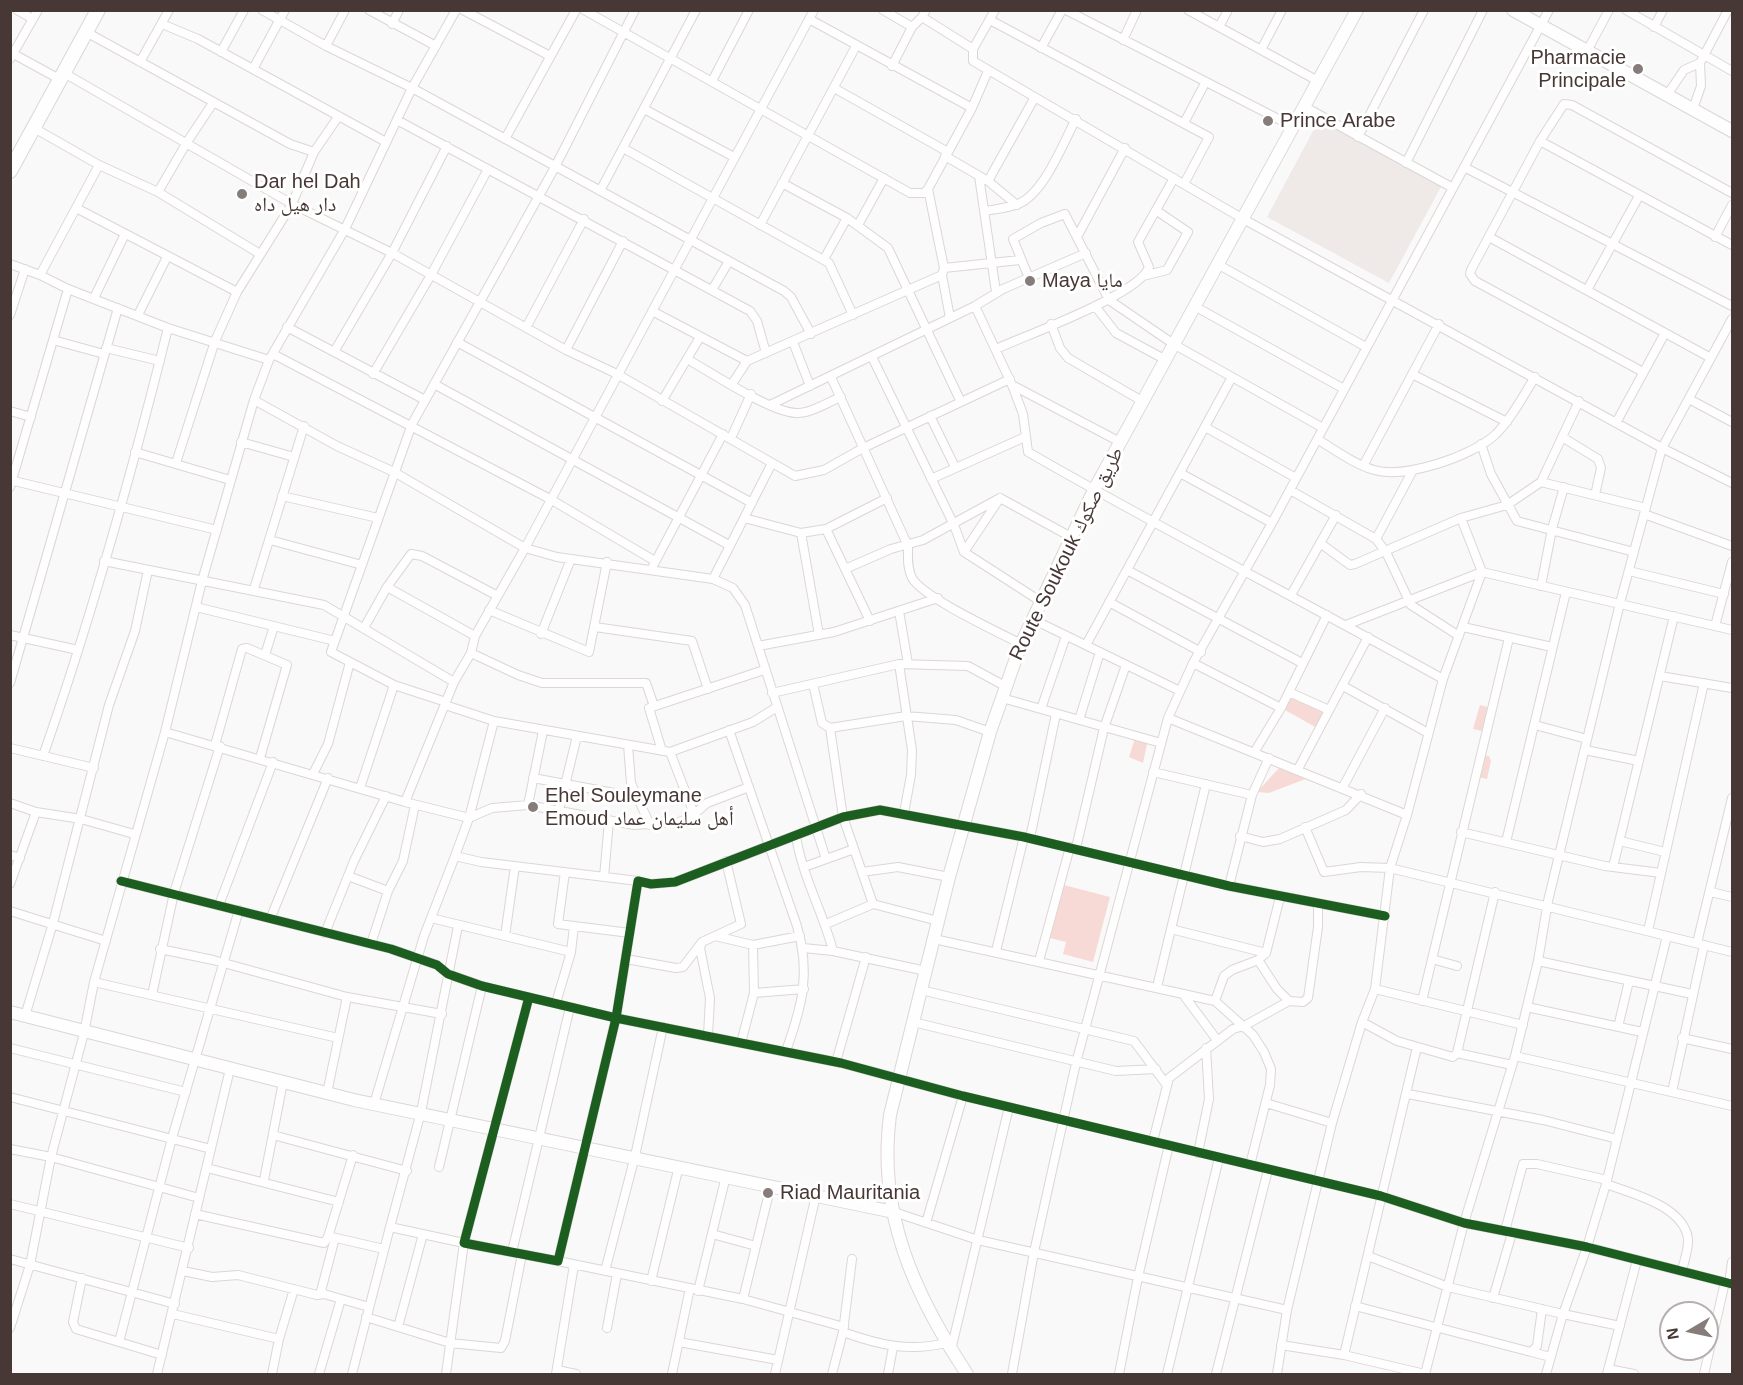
<!DOCTYPE html>
<meta charset="utf-8">
<style>
body{margin:0}
#map{position:relative;width:1743px;height:1385px;overflow:hidden;background:#f9f9f9;font-family:Helvetica,sans-serif}
canvas{display:block}
.frame{position:absolute;inset:0;border:12px solid #483835;pointer-events:none}
.north{position:absolute;left:1659px;top:1301px;width:60px;height:60px;box-sizing:border-box;background:#fff;border:2px solid #b6afae;border-radius:50%;rotate:261deg;font-size:16px;font-weight:700;line-height:24px;text-align:center;color:#483835}
.north::after{content:'';display:block;margin:auto;width:21px;height:27px;background:#867c7a;clip-path:polygon(50% 0,100% 100%,50% 72%,0 100%)}
</style>
<div id="map">
<canvas width="1743" height="1385"></canvas>
<div class="frame"></div>
<div class="north">N</div>
</div>
<script>
const context = document.querySelector('canvas').getContext('2d');
context.lineJoin = 'round';
function fillPath(path, color) {
  context.fillStyle = color;
  context.fill(path, 'evenodd');
}
function trace(path, color, width, dash) {
  context.strokeStyle = color;
  context.lineWidth = width;
  context.lineCap = dash ? 'butt' : 'round';
  context.setLineDash(dash || []);
  context.stroke(path);
}
function drawText(font, color, halo, rows, align = 'center') {
  context.font = font + ' Helvetica,"Noto Naskh Arabic",sans-serif';
  context.lineWidth = 6;
  context.setLineDash([]);
  context.textBaseline = 'middle';
  context.strokeStyle = halo;
  context.fillStyle = color;
  for (const [text, x, y, turn = 0] of rows) {
    context.save();
    context.translate(x, y);
    context.rotate((+turn || 0) * Math.PI / 180);
    context.textAlign = isNaN(turn) ? turn : align;
    if (halo) context.strokeText(text, 0, 0);
    context.fillText(text, 0, 0);
    context.restore();
  }
}
const built = new Path2D(`
 M1320 118 1442 185 1389 283 1267 217Z`);
const green = new Path2D(`
 M1291 695 1325 710 1317 728 1285 710Z
 M1480 705 1488 707 1482 731 1473 729Z
 M1135 738 1147 744 1143 763 1129 757Z
 M1482 755 1489 756 1491 761 1487 779 1478 777Z
 M1279 768 1308 778 1269 793 1257 792Z
 M1064 885 1110 897 1093 962 1063 954 1066 942 1050 938Z`);
const street = new Path2D(`
 M17 10 33 19
 M262 10 326 46 412 88 784 291 791 297 811 334
 M369 10 436 46
 M463 10 550 56
 M584 10 910 193H924L928 189 972 108 988 71
 M883 10 912 27
 M926 10 922 17 973 49
 M995 10 973 49V61L1245 220 1662 448 1732 483
 M1066 10 1294 127
 M1188 10 1318 81
 M1626 10 1732 71
 M809 19 972 108
 M990 20 1209 137 1184 184
 M162 24 198 39 386 142
 M392 24 399 10
 M1219 27 1228 10
 M1654 27 1663 10
 M86 32 290 144 314 152
 M1123 40 1137 10
 M326 46 345 10
 M1041 48 1062 10
 M1261 50 1282 10
 M10 52 61 80
 M221 52 244 10
 M1586 53 1609 10
 M10 59 38 10
 M140 62 169 10
 M892 66 912 27 922 17
 M253 69 285 10
 M64 73 292 204 392 253 566 350 617 374 795 476 824 470 863 448 1010 379
 M712 81 749 10
 M834 88 948 152
 M1667 95 1684 70 1700 63
 M1305 107 1453 188
 M644 109 734 157
 M1693 109 1701 86 1700 63 1728 10
 M397 120 750 311 757 321 766 353
 M1184 123 1205 83
 M34 128 99 165 158 192 260 254
 M1358 137 1424 10
 M505 139 576 10
 M1540 141 1732 245
 M623 148 829 263 853 315
 M945 156 988 181 1017 205
 M1406 163 1483 10
 M1464 167 1732 306
 M979 176 996 292
 M988 181 1035 97
 M782 183 847 218 888 248 960 400
 M928 189 944 268 942 275 950 318
 M600 191 696 10
 M158 192 187 142 213 103
 M78 209 237 292
 M985 211C996 209 1008 208 1018 204 1044 194 1063 143 1076 119
 M760 225 856 46
 M858 225 884 178
 M1078 235 1125 148
 M1489 237 1711 358
 M1715 237 1732 205
 M824 259 847 218
 M10 264 40 275 68 289 168 328 269 360
 M1219 265 1366 347
 M944 268 1020 260
 M40 275 99 165
 M1143 276 1167 270 1188 232 1157 211
 M1029 278 1013 239 1041 223 1065 214 1109 300 1175 345 1323 428
 M712 290 729 261
 M1587 290 1639 196
 M94 298 125 234
 M975 306 1012 385 1023 414 1028 452C1165 531 1305 602 1443 679
 M1095 306 1116 333 1166 360
 M1196 307 1344 389
 M652 311 747 361
 M10 315 25 269
 M138 315 167 257
 M1051 324 1060 348 1068 358 1142 401
 M527 326 584 219
 M287 327 425 400
 M53 340 104 354
 M457 342 752 503
 M793 342 810 386
 M106 348 160 361
 M996 349C1024 336 1141 294 1149 267L1138 242 1174 178
 M566 350 623 241
 M334 352 392 253 447 146
 M273 354 550 499 655 561
 M872 357 954 525 964 552 1040 601
 M687 359C712 373 770 412 796 413 810 414 828 402 841 397
 M1643 372 1475 281 1470 274 1471 270 1540 141 1564 104 1572 105 1732 193
 M373 374 431 275 488 169
 M1412 374 1507 422
 M831 377 908 546C908 557 907 568 912 578 924 598 998 632 1021 644
 M434 384 729 545
 M732 384 747 361 942 275
 M1012 385 1120 442
 M1689 399 1732 422
 M254 400 337 446 394 472 525 548 557 557 713 579 733 588 745 605 826 859
 M662 401 700 337
 M770 405 975 306 1003 289 1086 253
 M10 411 31 417
 M930 416 955 467
 M1617 421 1665 333
 M1205 427 1296 478
 M1562 437 1598 459 1601 468 1595 495
 M731 438 751 394
 M1317 439C1335 450 1354 464 1374 470 1405 479 1473 456 1496 434 1512 418 1523 396 1535 377
 M241 442 294 457
 M1481 444 1491 474 1517 521 1634 552
 M135 452 230 480
 M176 463 215 341 237 292 292 204 314 152 338 117
 M1363 466 1439 324
 M1180 473 1272 523
 M931 479 1025 437
 M10 480 217 530
 M1541 482 1646 508
 M10 487 68 289
 M1290 490 1376 539 1386 552 1411 605 1459 636
 M282 496 378 518
 M1000 498 1071 537
 M1644 514 1732 546
 M744 518 801 533 826 529 887 498
 M826 529 870 621
 M801 533 819 635
 M1376 539 1413 470
 M270 540 362 565
 M1320 543 1350 565 1355 564 1461 518 1507 505 1541 482 1579 401
 M964 552 998 501
 M104 561 324 605 454 682
 M653 566 723 434
 M845 569 891 549 923 540 1000 498
 M1127 570 1302 663
 M1629 571 1724 594
 M713 579 772 463
 M1541 586 1552 529 1564 487
 M387 587 475 636
 M254 589 304 426
 M1291 595 1336 515
 M1109 602 1201 652
 M196 607 335 641
 M489 610 589 652 607 562
 M899 611 908 664
 M1032 619 1180 691
 M1346 625 1482 572 1461 518
 M1715 626 1732 562
 M595 627 692 641 708 689
 M1463 627 1552 647
 M364 628 387 587 411 554 422 556 496 595
 M541 634 571 559
 M10 635 78 650
 M1086 645 1232 377
 M758 646 834 632 938 598
 M471 653 518 675 542 683H646L654 706
 M265 655 274 626
 M1193 663 1281 708
 M899 664 912 750 911 775 904 813
 M1660 676 1732 688
 M10 683 118 308
 M813 684 822 723 830 728 906 716 956 720 990 732
 M394 685 331 652 412 424 555 167 635 10
 M1343 686 1428 733
 M1289 692 1329 710
 M772 693 899 664 968 666 1005 686
 M1002 698 1161 743
 M445 705 494 721 670 752 753 722 777 707
 M1041 709 1066 636
 M1168 718 1407 815 1390 868 1375 989 1362 1022 1332 1123 1287 1310 1277 1374
 M1079 720 1100 652
 M1535 725 1587 739
 M830 728 843 817 873 904
 M729 730 797 926C811 974 802 1006 786 1051
 M165 732 405 802 454 682 471 653 475 636 525 548 814 10
 M215 745 242 649 247 648 287 665 260 758
 M628 745 631 783 650 825
 M10 748 94 768
 M1585 750 1639 761
 M662 751 649 708 764 670
 M1255 751 1281 708 1327 615
 M670 752 694 814
 M43 756C92 616 132 472 168 328
 M1298 769 1368 637
 M1153 772 1252 795
 M313 774 328 744 350 662
 M533 778 636 797
 M1343 787 1385 708
 M360 788 394 685 446 702
 M405 802 469 818 455 856 481 862 638 881
 M10 803 36 812 81 819 134 834
 M528 805 543 731
 M559 810 577 736
 M1407 815 1443 679 1482 572 1732 630
 M469 818 492 808 528 805 634 825 679 822 691 817 707 803 749 787
 M469 818 494 721
 M1305 827 1324 872 1361 867 1390 868 1732 952
 M1461 832 1605 866 1661 873
 M796 836C802 876 823 912 833 951
 M1240 836 1263 842 1280 839 1346 810 1361 794
 M1030 838 1056 714
 M1620 841 1665 852
 M1506 842 1566 592
 M1076 848 1104 728 1126 665
 M10 855 20 858
 M804 867 854 849
 M1613 867 1674 616
 M565 872 558 924 630 933
 M862 872 898 867 949 877
 M348 876 388 891
 M604 877 609 821
 M121 881 391 949 437 965 448 974 482 986 616 1018 841 1063 963 1096 1381 1196 1464 1223 1587 1247 1732 1284
 M10 884 36 812
 M1229 886 1252 795 1269 758
 M1711 892 1732 897
 M219 905 273 762
 M10 911 106 941
 M271 917 328 778
 M431 918 571 952
 M826 924 873 904 938 921
 M1171 929 1266 953
 M1648 931 1704 683
 M325 933 354 861 386 796
 M505 936 515 866
 M715 936 753 945
 M934 939 1215 1001 1253 1035 1264 1052 1271 1069 1270 1085 1250 1165
 M1697 943 1732 798
 M371 944 388 891 403 861 415 805
 M803 948 833 951 926 971
 M160 949 213 960 347 997 442 1014
 M996 951 1024 837
 M626 959 676 968 683 967 702 942
 M1432 959 1457 966
 M1258 960 1277 989 1289 1001 1303 1002 1308 998 1318 927V903
 M1039 961 1070 847
 M1538 961 1692 994
 M94 982 338 1038
 M1157 987 1206 784
 M1375 989 1523 1025
 M921 990 1134 1041 1166 1084
 M754 993 804 989
 M152 995 174 893 220 746
 M529 997 464 1243 558 1261 616 1018 638 881 651 884 675 882 843 817 880 810 1024 837 1229 886 1385 916
 M1185 997 1217 1040
 M1215 1001 1224 976 1232 970 1258 960 1266 953 1280 897
 M1422 1001 1509 638
 M556 1003 571 952 574 926
 M1527 1007 1642 1032
 M25 1016 53 923 109 705 135 631 148 570
 M913 1022 1116 1071 1156 1069
 M1362 1022 1397 1041 1453 1057 1457 1053 1512 1065
 M1618 1027 1629 981
 M708 1035 710 998 700 948 702 942 741 924 726 861
 M1682 1038 1732 1049
 M741 1043 754 993 753 945 800 936
 M10 1048 186 1092
 M1457 1053 1495 892
 M1515 1056 1732 1106
 M836 1062 866 957
 M1672 1092 1704 945
 M327 1093 347 997
 M1408 1094 1543 1120 1617 1139
 M10 1097 211 1149
 M1266 1103 1332 1123
 M374 1104 424 936 455 856
 M273 1135 407 1171
 M1153 1141 1169 1078 1233 1029 1244 1026 1289 1001
 M10 1149 51 1157 84 1033 94 982 165 732 202 581 254 400 269 360 345 229 412 88 456 10
 M1198 1153 1209 1099 1206 1048
 M439 1167 482 986
 M207 1168 339 1202
 M264 1180 283 1082
 M1606 1184C1631 1193 1684 1206 1688 1239 1689 1248 1684 1261 1682 1271
 M10 1204 189 1248
 M894 1212 978 1240 1287 1310
 M195 1214 324 1243 328 1237 353 1155
 M926 1223 963 1096
 M1505 1231 1523 1164H1537L1607 1180
 M712 1234 756 1246
 M332 1237 384 1249
 M335 1238 321 1291 324 1294 369 1307
 M512 1252 570 1007
 M1368 1256 1448 1287 1563 1314 1587 1247 1606 1184 1667 936
 M10 1259 175 1304
 M558 1261 743 1299 844 1327
 M183 1271 212 1277 238 1275 317 1295 324 1294
 M605 1271 635 1156 663 1027
 M82 1278 73 1322 76 1329 162 1355
 M651 1281 679 1166
 M1729 1283 1732 1262
 M698 1291 726 1176
 M1493 1298 1512 1233
 M743 1299 771 1185
 M1355 1306 1531 1352 1537 1346 1542 1309
 M173 1314 279 1339
 M366 1317 450 1343 501 1348 505 1341 522 1254
 M398 1327 423 1234
 M10 1328 30 1265 51 1157 199 1198
 M607 1328 617 1274
 M843 1332C879 1345 909 1352 946 1343
 M119 1342 172 1138 239 910
 M679 1342 778 1360
 M1281 1345 1344 1355 1417 1047
 M951 1350 1009 1107
 M1531 1352 1551 1357
 M1344 1355 1425 1374
 M1608 1369 1634 1374
 M557 1370 576 1374
 M157 1374 230 1069
 M272 1374 279 1339 294 1289
 M319 1374 341 1299
 M352 1374 390 1227
 M446 1374 464 1243 390 1227 421 1112 458 926
 M556 1374 574 1265
 M672 1374 690 1288
 M775 1374 816 1195
 M832 1374 843 1332 852 1259
 M888 1374 893 1347
 M1012 1374 1034 1252 1076 1063 1168 718 1193 663 1272 523 1549 10
 M1119 1374 1138 1277 1169 1145
 M1167 1374 1219 1158
 M1216 1374 1268 1170
 M1425 1374 1464 1223 1515 1056 1538 961 1548 901 1620 603 1662 448 1732 319
 M1546 1374 1563 1314 1620 1326
 M1607 1374 1637 1260
 M1704 1374 1725 1282`);
const secondary = new Path2D(`
 M1513 10 1732 131
 M10 1012 354 1100 894 1212
 M967 1374C914 1294 877 1213 890 1115L949 877 990 732 1021 644 1094 490 1357 10`);
const primary = new Path2D(`
 M10 171 98 10`);
const cycleway = new Path2D(`
 M121 881 391 949 437 965 448 974 482 986 616 1018 841 1063 963 1096 1381 1196 1464 1223 1587 1247 1732 1284
 M529 997 464 1243 558 1261 616 1018 638 881 651 884 675 882 843 817 880 810 1024 837 1229 886 1385 916`);
const markers = [
 [1638,69,6,"#867c7a"],
 [1268,121,6,"#867c7a"],
 [242,194,6,"#867c7a"],
 [1030,281,6,"#867c7a"],
 [533,807,6,"#867c7a"],
 [768,1193,6,"#867c7a"]
];
const poiNames = [
 ["Pharmacie",1626,58,"right"],
 ["Principale",1626,81,"right"],
 ["Prince Arabe",1280,121],
 ["Dar hel Dah",254,182],
 ["دار هيل داه",254,205],
 ["Maya مايا",1042,281],
 ["Ehel Souleymane",545,796],
 ["Emoud أهل سليمان عماد",545,819],
 ["Riad Mauritania",780,1193]
];
const streetNames = [
 ["Route Soukouk طريق صكوك",1067,554,-64]
];
fillPath(built, '#efe9e7');
fillPath(green, '#f7dad5');
trace(street, '#ddd6d4', 10);
trace(secondary, '#ddd6d4', 14);
trace(primary, '#ddd6d4', 16);
trace(street, '#fefefe', 8);
trace(secondary, '#fefefe', 12);
trace(primary, '#fefefe', 14);
trace(cycleway, '#1b5e20', 9);
for (const [x, y, r, color] of markers) {
  const dot = new Path2D();
  dot.arc(x, y, r, 0, 2 * Math.PI);
  context.fillStyle = color;
  context.fill(dot);
  trace(dot, '#fff', 2);
}
drawText('20px', '#483835', '#fff', poiNames, 'left');
drawText('20px', '#483835', '#fff', streetNames);
</script>
